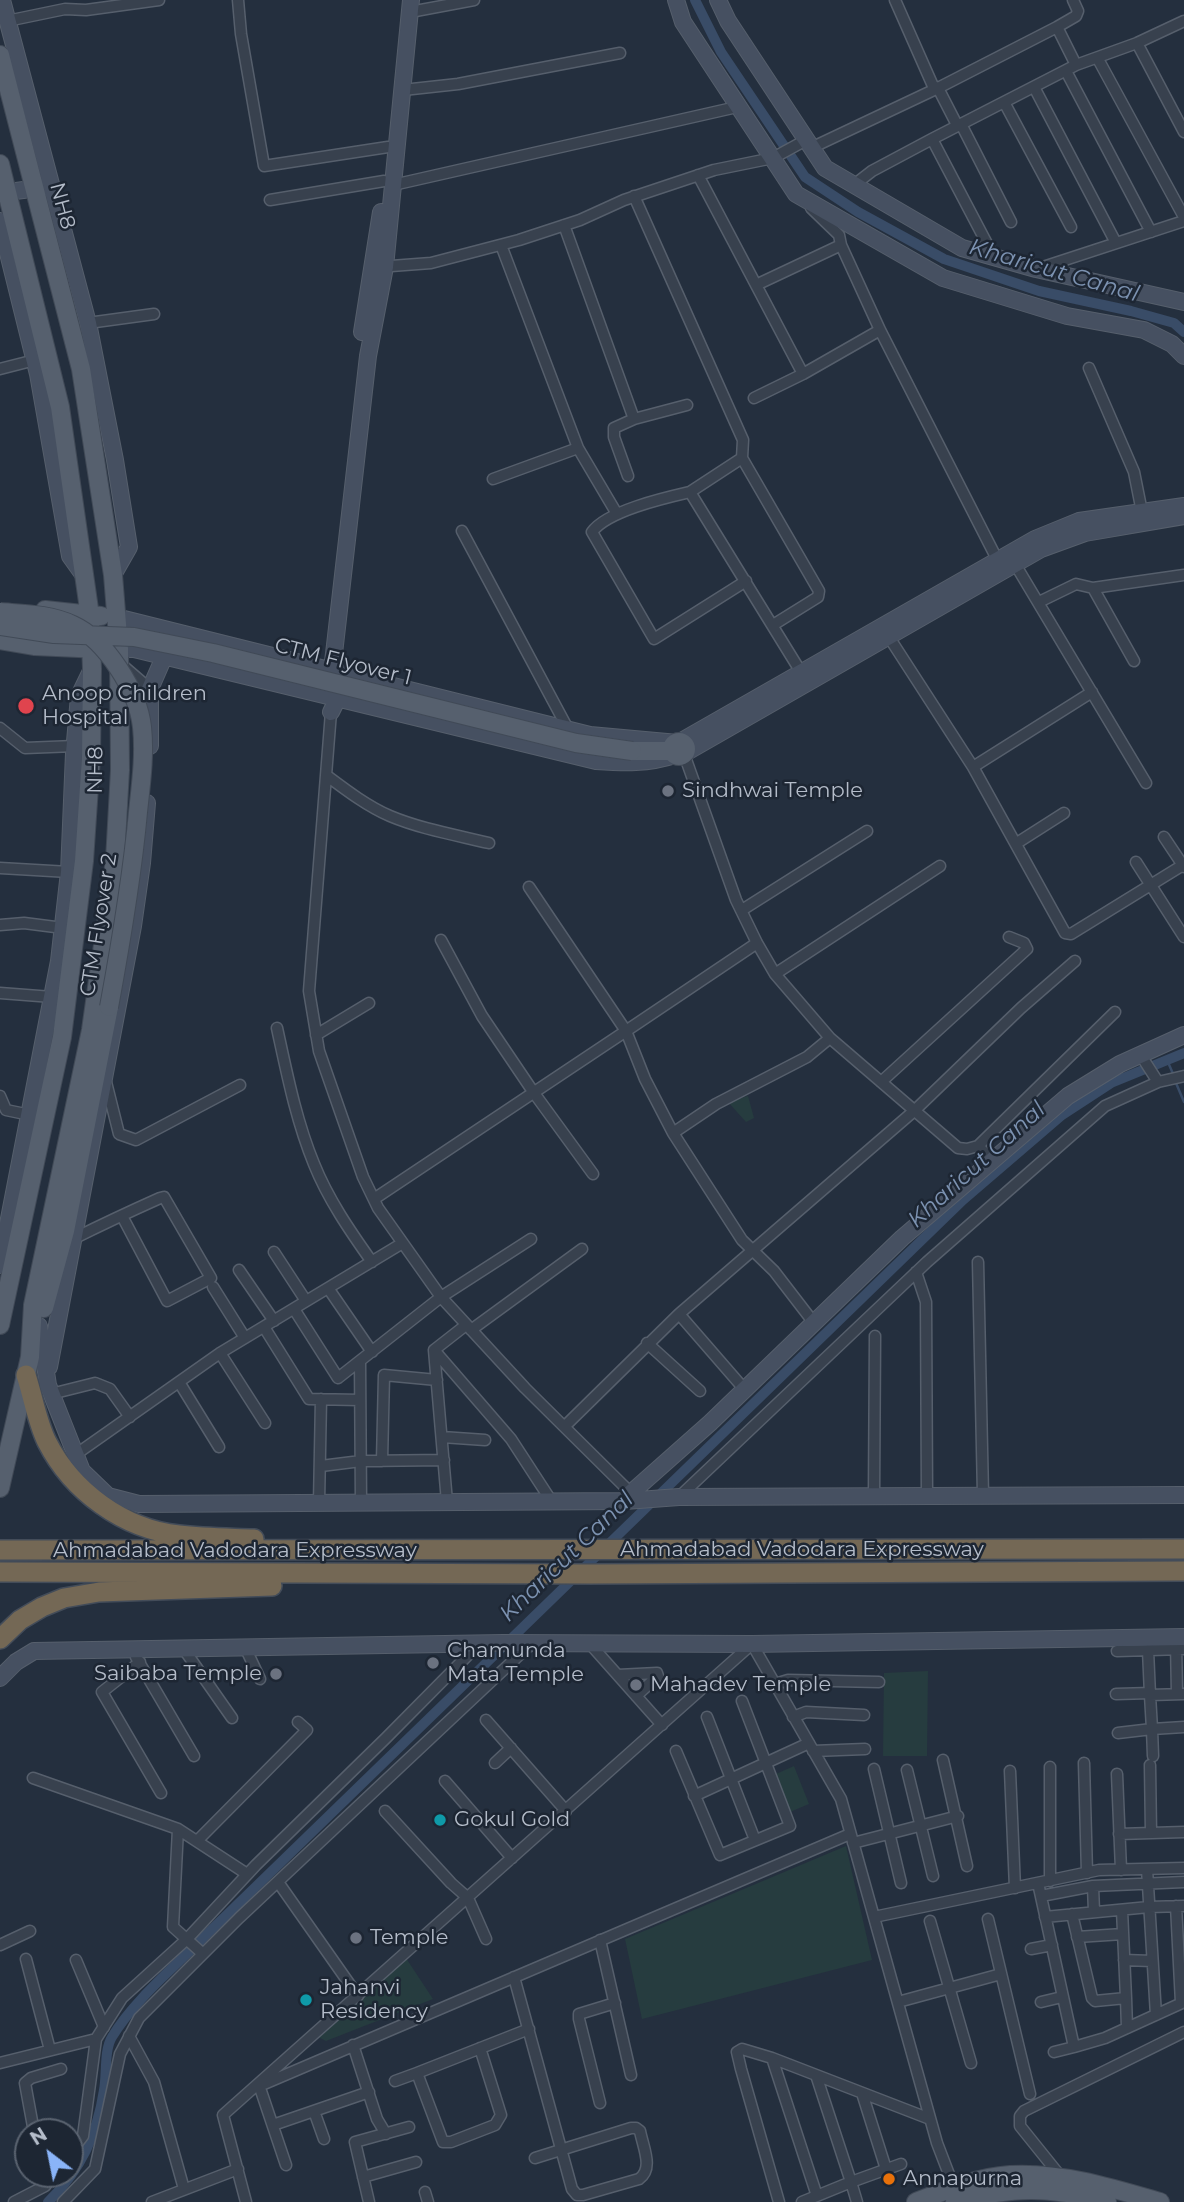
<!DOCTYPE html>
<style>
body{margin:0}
#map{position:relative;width:1184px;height:2202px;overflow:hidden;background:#242f3e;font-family:Montserrat,sans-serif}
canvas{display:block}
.north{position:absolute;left:14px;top:2118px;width:70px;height:70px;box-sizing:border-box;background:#1d2633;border:2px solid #59626f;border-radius:50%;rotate:328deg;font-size:19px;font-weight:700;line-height:28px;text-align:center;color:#b4bcc9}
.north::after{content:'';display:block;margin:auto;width:24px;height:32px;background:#8ab4f8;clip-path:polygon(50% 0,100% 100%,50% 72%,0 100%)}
</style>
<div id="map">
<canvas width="1184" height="2202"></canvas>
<div class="north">N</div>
</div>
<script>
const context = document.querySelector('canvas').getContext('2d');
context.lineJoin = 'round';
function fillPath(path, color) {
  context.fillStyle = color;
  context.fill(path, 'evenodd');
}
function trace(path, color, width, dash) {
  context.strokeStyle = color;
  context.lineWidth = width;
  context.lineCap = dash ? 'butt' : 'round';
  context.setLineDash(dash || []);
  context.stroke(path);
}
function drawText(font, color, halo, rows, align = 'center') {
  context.font = font + ' Montserrat,sans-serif';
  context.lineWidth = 5;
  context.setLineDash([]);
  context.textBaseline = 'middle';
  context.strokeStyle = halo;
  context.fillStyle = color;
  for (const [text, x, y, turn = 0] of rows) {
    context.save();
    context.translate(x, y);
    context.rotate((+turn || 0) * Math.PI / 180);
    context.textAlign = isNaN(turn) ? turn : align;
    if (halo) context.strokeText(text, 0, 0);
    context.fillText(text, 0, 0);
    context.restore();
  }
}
const green = new Path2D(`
 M748 1096 754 1118 746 1122 728 1102Z
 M928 1671 927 1756H883L884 1673Z
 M794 1766 809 1804 790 1812 776 1774Z
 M846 1846 872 1960 642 2019 625 1939Z
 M404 1955 433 1999 326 2041 320 2038 317 2032Z`);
const stream = new Path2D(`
 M1167 1060 1174 1076
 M1176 1083 1184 1102`);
const canal = new Path2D(`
 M695 0 721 52 805 177 858 212 944 259 1039 291 1131 311 1174 323 1184 332
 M48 2202C81 2170 97 2135 104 2090 107 2074 104 2050 112 2037 134 2000 176 1966 206 1935L963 1200 1062 1115 1111 1083 1184 1053`);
const street = new Path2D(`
 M238 0 241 34 264 166 388 147
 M895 0 933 86 938 88 957 125
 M410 12 474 0
 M7 21 65 9 86 10 159 0
 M1057 27 1076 65
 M1137 43 1184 132
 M1098 59 1184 217
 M1066 71 1151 232
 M1034 87 1116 243
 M403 90 458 84 620 53
 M1004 102 1071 227
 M961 124 1011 222
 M932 139 994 257
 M811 148 938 88 1057 27 1076 16 1078 11 1073 0
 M698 175 803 374
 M393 185 737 107
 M854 185 872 171 932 139 1076 65 1137 43 1184 21
 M634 196 743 440 742 458 690 492 804 677
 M270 200 384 181
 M811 208 839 235 841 245 880 330 1000 565
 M564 225 634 419 614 428V437L628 476
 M378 267 431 263 519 240 580 220 624 200 714 170 773 158 806 140
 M1037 269 1184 221
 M756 285 841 245
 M88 323 154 314
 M1089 368 1134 472 1143 517
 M0 369 35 360
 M754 398 803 374 880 330
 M634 419 687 405
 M578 448 617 514
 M742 458 819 591 818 597 773 625
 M493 479 578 448 501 245
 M690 492C664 498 607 511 592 532L654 639 746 581
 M462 531 568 729
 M1015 564 1146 783
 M1093 588 1134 661
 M1039 602 1076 584 1093 588 1184 575
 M885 631 973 767 1065 933 1071 934 1183 865
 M121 664 150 689
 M331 712 309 991 319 1051 363 1177 378 1208 441 1297 525 1388 631 1493
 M0 728 25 748 75 746
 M684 754 736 900 757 943 775 974 830 1038 958 1148 967 1149 978 1146 992 1160
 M973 767 1092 692
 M326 775C346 790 367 806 390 816 421 829 456 835 489 843
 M1164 837 1184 867
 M1017 843 1064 813
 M1136 862 1184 937
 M0 868 69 872
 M742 910 867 831
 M0 925 24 923 63 928
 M441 940 482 1016 534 1093 593 1174
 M757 943 626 1031 645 1079 673 1133 716 1104 807 1057 830 1038
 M775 974 940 866
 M0 993 52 997
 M277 1028C287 1074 296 1120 314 1164 328 1199 350 1231 372 1262
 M316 1035 369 1003
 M1140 1054 1158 1082
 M106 1082 119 1134 136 1140 240 1085
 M881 1082 1027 949 1024 943 1009 937
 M0 1096 6 1110 30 1115
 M673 1133 742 1240 774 1271 814 1323
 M978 1146 1115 1012
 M374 1199 626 1031 529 887
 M75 1238C103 1224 131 1211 160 1198L164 1197 211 1278 167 1301 122 1216
 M274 1252 306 1301
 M978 1262 983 1495
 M239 1270 274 1321
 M916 1272 926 1302 927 1497
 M213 1287 245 1338
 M328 1288 372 1352
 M294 1309 338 1378 441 1297 531 1239
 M679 1314 745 1390
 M264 1327 309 1399 360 1400
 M471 1330 582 1249
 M647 1343 700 1391
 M434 1350 511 1439 552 1502
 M220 1353 265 1423
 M360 1361 361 1503
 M179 1382 219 1447
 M51 1394 95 1383 110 1389 130 1417
 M565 1426 679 1314 914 1111 1021 1008 1075 961
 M442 1437 485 1440
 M75 1455 220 1353 401 1244
 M382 1461 384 1375 437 1380
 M321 1466 361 1461 444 1460
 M679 1497 927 1262 1105 1106 1158 1082 1184 1076
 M874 1497 875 1336
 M447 1502 434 1350 466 1325
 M319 1503 321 1399
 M1176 1643 1177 1694
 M590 1644 662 1725
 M245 1647 260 1679
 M183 1648 232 1718
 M1148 1650 1150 1695
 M1117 1651 1184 1649
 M136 1657 194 1756
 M140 1662 102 1692 161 1793
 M618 1675 657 1673 658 1676 636 1696
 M775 1684 788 1680 879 1682
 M1116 1694 1151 1693
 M1184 1694 1150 1695 1152 1729 1184 1727
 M707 1717 755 1840
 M793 1717 806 1712 864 1715
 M486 1720 566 1811
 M1118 1733 1152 1729 1153 1756
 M676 1751 720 1855 790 1826 742 1701
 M813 1751 865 1749
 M943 1760 967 1866
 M495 1763 511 1748
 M1084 1763 1087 1873
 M1150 1765 1151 1833
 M1050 1767V1881
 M874 1769 901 1883
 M907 1770 933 1876
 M1010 1771 1015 1888
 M1117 1774 1121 1870
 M33 1778 178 1829 247 1874
 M445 1781 512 1858
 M694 1796 809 1743
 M385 1811 451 1883 468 1898 486 1939
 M178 1829 173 1927 202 1953
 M1119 1834 1184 1832
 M197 1841 307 1730 298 1722
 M853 1843 958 1816
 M1147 1869 1156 2015
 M278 1882 358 1996
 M1038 1883 1074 2047 1105 2038 1184 2002
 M1093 1886 1094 1912
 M1041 1896 1093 1886 1184 1882
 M1176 1906 1181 2003
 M1122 1910 1126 1998
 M1072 1914 1092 1998 1095 2001 1126 1998 1127 2028
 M874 1917 1099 1870 1184 1868
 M1045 1917 1149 1907 1184 1906
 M988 1919 1030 2094
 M930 1921 971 2063
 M1077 1937 1123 1934
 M600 1940 631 2075
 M0 1945 30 1931
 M1031 1949 1052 1945
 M26 1959 50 2050
 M76 1960 104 2027
 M1124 1960 1152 1961
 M514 1977 572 2189 577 2195H583L639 2179C654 2169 643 2147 640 2131L636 2128H631L535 2158
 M898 2002 1001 1974
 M1041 2002 1062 1997
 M129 2036 154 2082 184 2189
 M353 2045 377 2119 386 2134
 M480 2048 501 2115 495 2125 451 2142H443L417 2073 529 2029
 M1054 2052 1074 2047
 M772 2058 817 2196
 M0 2063 96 2039 122 1998 187 1939 256 1865 386 1738 480 1643
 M395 2081 417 2073
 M264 2084 850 1834
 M259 2085 286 2165
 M862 2093 886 2169
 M600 2103 579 2019V2014L615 2003
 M314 2111 324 2139
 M273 2125 369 2092
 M34 2132 25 2083 31 2078 61 2069
 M70 2153 83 2136 96 2039
 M363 2177 416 2162
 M1061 2177 1020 2126V2116L1024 2111 1184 2032
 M425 2192 428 2202
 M14 2202 45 2186 54 2174
 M63 2202 95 2169 120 2054 139 2018 239 1918 532 1643
 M152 2202 238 2169
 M246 2202 223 2115 752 1644 841 1799 937 2143 955 2190
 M369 2202 355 2142 409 2127
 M779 2202 741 2069 737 2052 742 2049 772 2058 930 2119
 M802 2202 851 2182 816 2075
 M857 2202 851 2182 901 2164`);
const secondary = new Path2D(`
 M2 0 88 323 115 460 129 547 113 575
 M676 0 683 22 796 194 943 278 1067 316 1144 330 1172 344 1184 356
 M718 0 728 21 825 168 962 248 1036 269 1184 302
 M0 193 46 187
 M0 221 38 374 70 556 85 577
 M362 332 381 212
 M116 617 590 735 678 743 1035 539 1079 521 1184 506
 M119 649H134L596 761C624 763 648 764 675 755
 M331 712 338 698 332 670 335 645 368 356 385 267 411 0
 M150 746V689L164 657
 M685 753 1041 549 1085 533 1184 516
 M0 1265 59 961 69 872 74 753 79 696 92 669
 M39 1326 48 1385 82 1471 108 1496 139 1504 625 1501 679 1497 1184 1495
 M49 1367 133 926 142 863 147 803
 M625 1501 631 1493 710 1423 902 1238 1068 1096 1120 1064 1184 1035
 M0 1678 16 1662 34 1651 503 1643 752 1644 1184 1637`);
const primary = new Path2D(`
 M0 55 81 369 113 575 119 649 120 770 115 860 91 1030 33 1305 30 1357 0 1488
 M0 164 60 407 90 616 92 669 91 757 84 861 62 1037 0 1325
 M45 610 101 616
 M0 640 34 646 101 649
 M672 749a7 7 0 1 1 14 0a7 7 0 1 1-14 0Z
 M632 751H673
 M44 1308 65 1231 109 1007
 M916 2202C946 2190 978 2177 1010 2175 1061 2172 1112 2188 1160 2202
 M955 2202C1012 2186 1050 2186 1107 2202`);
const highway = new Path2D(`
 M26 1375C33 1396 37 1422 47 1442 72 1491 123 1529 179 1535 204 1538 229 1538 254 1539
 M0 1550 1184 1549
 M0 1572 591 1574 1184 1571
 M0 1639 20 1620 42 1607 64 1598 99 1592 272 1586`);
const primaryBridge = new Path2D(`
 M0 612C24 614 50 614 73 625 106 640 138 691 142 727 145 755 141 784 138 812 132 878 121 942 109 1007
 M0 626 54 634 134 637 213 653 576 743 632 751`);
const markers = [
 [26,706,9,"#e0444e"],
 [668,791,7,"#6b7280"],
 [433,1663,7,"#6b7280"],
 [276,1674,7,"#6b7280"],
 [636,1685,7,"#6b7280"],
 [440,1820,7,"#0f9aa8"],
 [356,1938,7,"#6b7280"],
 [306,2000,7,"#0f9aa8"],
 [889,2179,7,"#e8710a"]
];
const streetNames = [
 ["NH8",62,206,75],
 ["CTM Flyover 1",343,662,14],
 ["NH8",96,770,-89],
 ["CTM Flyover 2",99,925,-81],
 ["Ahmadabad Vadodara Expressway",802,1550],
 ["Ahmadabad Vadodara Expressway",235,1551]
];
const poiNames = [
 ["Anoop Children",42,694],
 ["Hospital",42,718],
 ["Sindhwai Temple",682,791],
 ["Chamunda",447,1651],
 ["Mata Temple",447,1675],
 ["Saibaba Temple",262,1674,"right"],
 ["Mahadev Temple",650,1685],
 ["Gokul Gold",454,1820],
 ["Temple",370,1938],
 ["Jahanvi",320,1988],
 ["Residency",320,2012],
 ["Annapurna",903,2179]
];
const waterNames = [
 ["Kharicut Canal",1054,271,16],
 ["Kharicut Canal",977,1165,-42],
 ["Kharicut Canal",567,1557,-44]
];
fillPath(green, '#263c3f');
trace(stream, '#394c67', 2.5);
trace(canal, '#394c67', 10);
trace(street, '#565f6c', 13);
trace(secondary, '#565f6c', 18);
trace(primary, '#414a57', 20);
trace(highway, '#434c59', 22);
trace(street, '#38414e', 10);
trace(secondary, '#465061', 16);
trace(primary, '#56606e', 18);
trace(highway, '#746855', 19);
trace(primaryBridge, '#414a57', 20, []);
trace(primaryBridge, '#56606e', 18);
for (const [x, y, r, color] of markers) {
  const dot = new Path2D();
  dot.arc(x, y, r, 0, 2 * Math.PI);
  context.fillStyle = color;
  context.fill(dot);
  trace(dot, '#1d2633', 2.5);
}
drawText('21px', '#b4bcc9', '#1d2633', streetNames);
drawText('21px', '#b4bcc9', '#1d2633', poiNames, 'left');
drawText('italic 23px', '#7c92b1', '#1d2633', waterNames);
</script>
